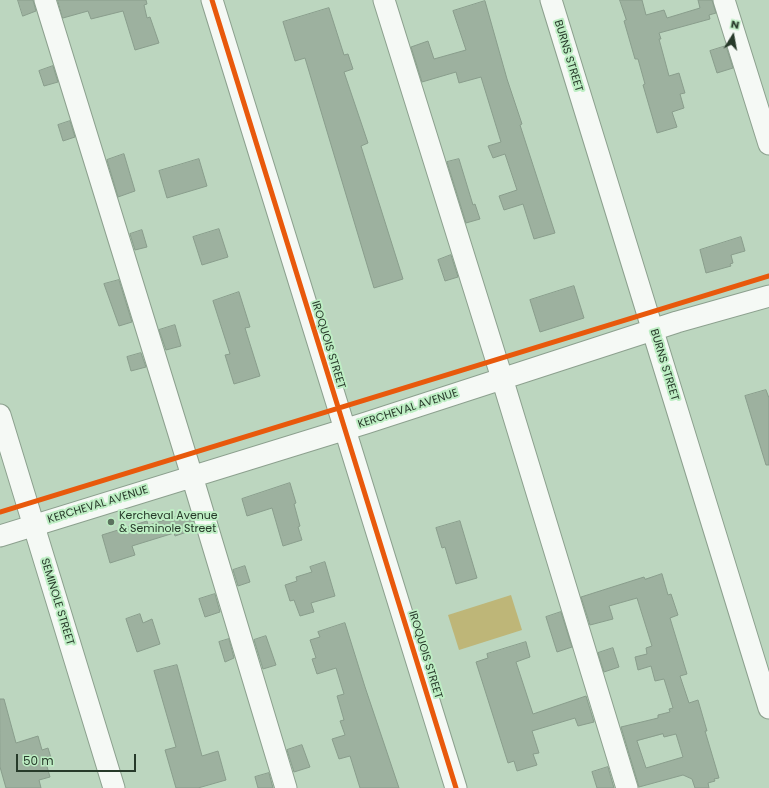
<!DOCTYPE html>
<style>
body{margin:0}
#map{position:relative;width:769px;height:788px;overflow:hidden;background:#bcd6bf;font-family:Poppins,sans-serif}
canvas{display:block}
.north{position:absolute;left:713px;top:16px;width:40px;height:40px;-webkit-text-stroke:3px #beeec4;paint-order:stroke;rotate:11deg;font-size:11px;font-weight:700;line-height:16px;text-align:center;color:#273a2a}
.north::after{content:'';display:block;margin:auto;width:14px;height:18px;background:#273a2a;clip-path:polygon(50% 0,100% 100%,50% 72%,0 100%)}
.scale{position:absolute;left:16px;top:754px;width:120px;height:18px;box-sizing:border-box;border:2px solid #273a2a;border-top:0;padding-left:5px;font-size:12px;line-height:14px;white-space:nowrap;color:#273a2a;-webkit-text-stroke:3px #beeec4;paint-order:stroke}
</style>
<div id="map">
<canvas width="769" height="788"></canvas>
<div class="north">N</div>
<div class="scale">50 m</div>
</div>
<script>
const context = document.querySelector('canvas').getContext('2d');
context.lineJoin = 'round';
function fillPath(path, color) {
  context.fillStyle = color;
  context.fill(path, 'evenodd');
}
function trace(path, color, width, dash) {
  context.strokeStyle = color;
  context.lineWidth = width;
  context.lineCap = dash ? 'butt' : 'round';
  context.setLineDash(dash || []);
  context.stroke(path);
}
function drawText(font, color, halo, rows, align = 'center') {
  context.font = font + ' Poppins,sans-serif';
  context.lineWidth = 4;
  context.setLineDash([]);
  context.textBaseline = 'middle';
  context.strokeStyle = halo;
  context.fillStyle = color;
  for (const [text, x, y, turn = 0] of rows) {
    context.save();
    context.translate(x, y);
    context.rotate((+turn || 0) * Math.PI / 180);
    context.textAlign = isNaN(turn) ? turn : align;
    if (halo) context.strokeText(text, 0, 0);
    context.fillText(text, 0, 0);
    context.restore();
  }
}
const green = new Path2D(`
 M511 595 522 630 459 650 448 615Z`);
const building = new Path2D(`
 M18 0H33L36 11 23 16Z
 M58 0H146L147 4 144 5 147 18 150 17 159 43 135 50 123 11 91 19 88 11 63 18Z
 M620 0H642L646 15 664 10 667 18 700 8 698 0H712L716 13 709 15 710 19 659 33 661 39H659L669 76 679 73 685 93 680 94 684 108 672 112 677 127 657 133 643 85 645 84 638 59H635L624 21 626 20Z
 M485 1 507 79 522 124 520 125 555 233 534 239 523 204 504 210 499 196 517 190 505 154 493 158 488 146 501 142 481 77 459 83 456 72 422 82 411 47 428 41 434 59 466 50 453 11Z
 M329 8 344 55 348 54 353 69 344 72 368 143 361 146 403 279 374 288 305 58 295 61 283 22Z
 M726 46 733 68 717 73 710 51Z
 M53 66 58 82 44 86 39 71Z
 M70 121 75 137 63 141 58 125Z
 M124 154 135 191 118 197 107 160Z
 M199 159 207 186 167 198 159 171Z
 M459 159 473 205 475 204 480 219 466 223 447 162Z
 M219 229 228 257 202 265 193 237Z
 M142 230 147 247 135 250 130 234Z
 M741 237 745 251 731 255 733 263 730 264 731 266 706 273 700 250Z
 M451 255 458 277 445 281 438 260Z
 M119 280 132 322 119 326 104 284Z
 M574 286 584 318 540 332 530 300Z
 M239 292 250 327 245 328 260 376 234 384 225 355 230 354 213 301Z
 M175 325 181 346 166 350 159 330Z
 M141 353 146 367 131 371 127 357Z
 M766 390 769 398V465H766L745 396Z
 M290 483 296 503 294 504 300 526 298 527 302 540 283 546 272 508 247 516 242 499Z
 M190 512 196 529 175 536 174 533 132 546 135 555 110 563 102 535 147 521 148 525Z
 M460 521 477 578 456 584 445 547 442 548 436 528Z
 M325 562 335 596 311 603 314 612 300 616 294 600 290 601 285 585 297 581 296 577 312 572 310 567Z
 M245 566 250 582 238 586 233 570Z
 M662 574 668 595 671 594 678 615 670 618 687 674 680 676 689 703 698 700 707 731H705L719 778 714 779 715 781 708 783 709 788H695L692 779 683 775 639 787 621 727 658 718V715L670 712 669 709 673 708 664 679 655 681 651 666 638 670 635 657 647 654 646 648 652 646 637 598 609 606 613 619 590 625 581 597 644 577 645 579ZM663 734 664 737 676 734 683 757 646 768 637 741Z
 M215 594 220 612 205 617 199 599Z
 M561 612 572 647 557 652 546 617Z
 M140 614 143 623 152 619 160 644 137 652 126 619Z
 M345 623 365 687 399 788H360L350 756 339 759 332 739 345 735 340 721 344 720 337 696 344 694 336 668 317 674 312 659 316 658 310 640 320 637 318 632Z
 M266 636 276 665 263 669 254 640Z
 M229 639 234 658 225 662 219 642Z
 M526 642 530 657 516 662 533 714 586 696 594 722 578 726 575 718 532 731 539 753 533 754 537 765 517 771 514 761 508 763 476 662 488 658 487 654Z
 M613 648 619 667 604 672 598 653Z
 M177 665 202 756 218 751 226 780 198 788H176L165 750 176 747 154 671Z
 M0 699H4L16 743 38 736 42 750 48 748 52 761 46 763 50 777 39 780 41 788H6L0 767Z
 M302 745 310 767 294 772 287 750Z
 M608 767 614 788H597L592 772Z
 M269 773 273 788H258L255 777Z`);
const minor = new Path2D(`
 M45 0 192 476 286 788
 M212 0 456 788
 M384 0 502 378 627 788
 M551 0 769 708
 M724 0 769 144
 M0 415 114 788
 M0 536 366 423 677 322 769 296`);
const cycleway = new Path2D(`
 M212 0 456 788
 M0 512 769 276`);
const markers = [
 [111,522,4,"#5b715e"]
];
const streetNames = [
 ["BURNS STREET",568,56,73],
 ["IROQUOIS STREET",328,345,73],
 ["BURNS STREET",664,365,73],
 ["KERCHEVAL AVENUE",408,409,-18],
 ["KERCHEVAL AVENUE",98,505,-17],
 ["SEMINOLE STREET",57,602,73],
 ["IROQUOIS STREET",425,655,73]
];
const poiNames = [
 ["Kercheval Avenue",119,516],
 ["& Seminole Street",119,529]
];
fillPath(green, '#beb678');
fillPath(building, '#9db19f');
trace(building, '#899d8c', 1);
trace(minor, '#8ca08e', 23);
trace(minor, '#f5f9f5', 21);
trace(cycleway, '#e8590c', 5);
for (const [x, y, r, color] of markers) {
  const dot = new Path2D();
  dot.arc(x, y, r, 0, 2 * Math.PI);
  context.fillStyle = color;
  context.fill(dot);
  trace(dot, '#beeec4', 1.5);
}
drawText('11px', '#273a2a', '#beeec4', streetNames);
drawText('11px', '#273a2a', '#beeec4', poiNames, 'left');
</script>
